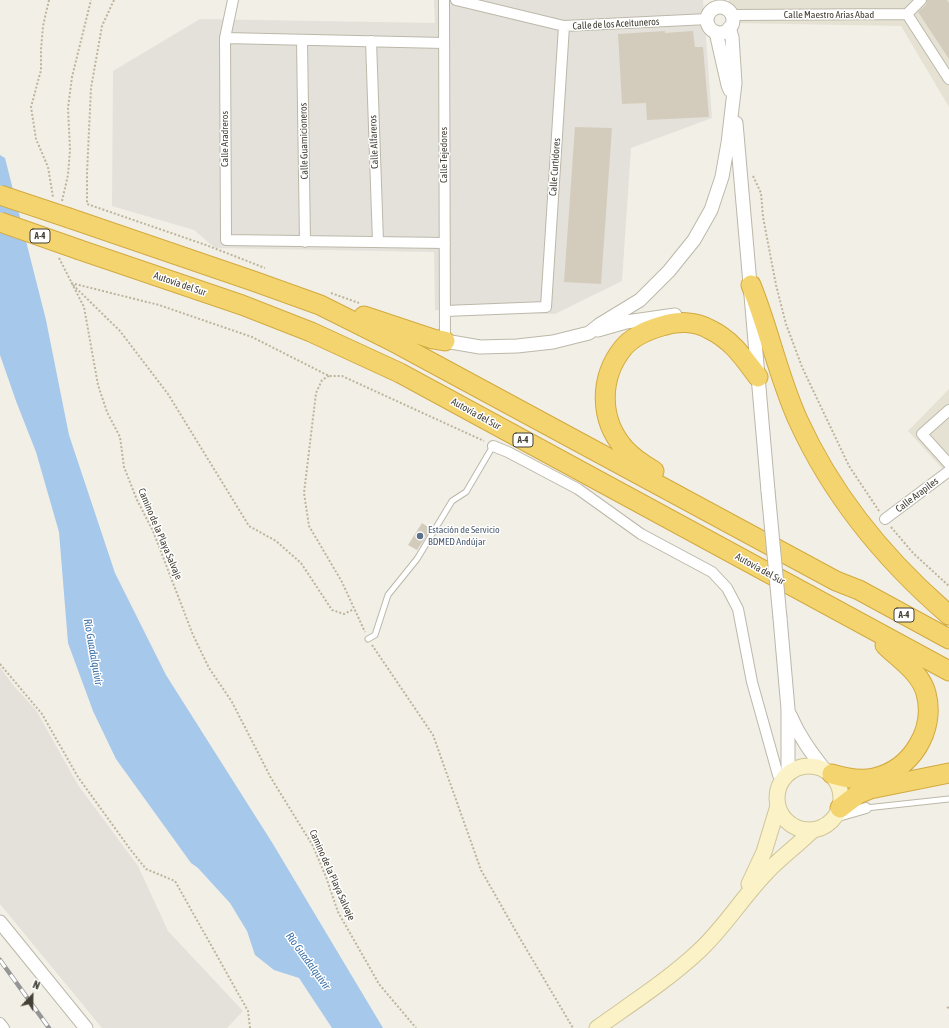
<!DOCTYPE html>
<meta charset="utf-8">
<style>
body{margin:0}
#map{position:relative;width:949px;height:1028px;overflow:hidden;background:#f2efe6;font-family:"Asap Condensed",sans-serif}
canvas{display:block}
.north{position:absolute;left:12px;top:976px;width:40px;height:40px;-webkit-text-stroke:3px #fff;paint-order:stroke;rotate:22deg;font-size:11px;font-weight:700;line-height:16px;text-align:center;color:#444036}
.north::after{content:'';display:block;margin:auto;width:14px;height:18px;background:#444036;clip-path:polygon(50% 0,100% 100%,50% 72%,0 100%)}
</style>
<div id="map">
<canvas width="949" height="1028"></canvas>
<div class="north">N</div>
</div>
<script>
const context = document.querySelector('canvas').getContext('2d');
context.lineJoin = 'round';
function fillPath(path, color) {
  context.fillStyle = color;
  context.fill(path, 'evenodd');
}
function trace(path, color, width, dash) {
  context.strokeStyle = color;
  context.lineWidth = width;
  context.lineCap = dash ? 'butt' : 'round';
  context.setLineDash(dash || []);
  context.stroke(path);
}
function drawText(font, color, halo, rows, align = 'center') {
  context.font = font + ' "Asap Condensed",sans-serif';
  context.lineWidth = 3;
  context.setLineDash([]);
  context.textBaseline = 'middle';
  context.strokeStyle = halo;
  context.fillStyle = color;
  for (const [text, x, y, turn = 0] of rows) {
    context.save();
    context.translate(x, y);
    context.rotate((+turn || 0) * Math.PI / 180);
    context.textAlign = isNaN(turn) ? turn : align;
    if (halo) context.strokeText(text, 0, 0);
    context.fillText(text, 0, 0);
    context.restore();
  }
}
const residential = new Path2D(`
 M729 0H949V107L901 26 730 23Z
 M949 389V476L908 431Z`);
const industrial = new Path2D(`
 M434 0H703L712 118 631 148 622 281 555 314 435 310 434 252 215 248 194 230 112 206 113 71 200 19 435 23Z
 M0 667 13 685 36 710 78 785 138 866 168 931 243 1011 227 1028H102L0 904Z`);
const water = new Path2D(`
 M0 155 5 158 46 320 69 435 115 573 166 675 273 844 383 1028H332L299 978 274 970 255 955 247 931 230 903 198 868 191 863 116 759 93 711 68 643 59 532 36 452 16 401 0 355Z`);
const building = new Path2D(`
 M927 0H947L949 3V59L918 12 926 5Z
 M665 31V33L693 31 695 47H703L709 117 647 120 646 103 622 104 618 34Z
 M575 127 612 128 601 284 564 282Z
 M422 523 431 529 417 550 408 545Z`);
const path = new Path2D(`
 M49 0 43 26 41 50V70L31 107 36 139 48 167 53 197
 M114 0 102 26 91 88 87 173V204L206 245 265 268
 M753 176 761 193 763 217 776 285 786 324 802 367 849 466 879 511
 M62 201 68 175 70 150 68 108 72 77 91 0
 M59 258 84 307 98 385 107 412 120 437 124 467 137 500 153 531 193 635 209 668 232 702 271 778 313 846 326 877 338 912 379 984 416 1028
 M71 283 159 305 252 337 329 376H342L484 441
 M73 285 120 331 168 394 249 526 276 541 301 563 332 610 344 614 354 609
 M331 293 359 303
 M329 376 322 380 316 393 304 493 309 526 342 582 365 632
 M891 527 913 553 949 586
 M372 645 433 735 481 870 518 935 573 1028
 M0 664 42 714 78 777 130 849 146 869 175 881 248 1011 250 1028
 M947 1008 949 1007`);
const service = new Path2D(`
 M368 639 375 635 388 595 417 559 452 501 466 492 493 446
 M866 808 949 799`);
const minor = new Path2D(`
 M233 0 225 38 226 240 445 243
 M444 0 445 341
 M456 0 564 26 708 19
 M907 14 949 79
 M732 15 907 14 921 0
 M225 38 444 43
 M302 40 305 242
 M371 41 378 242
 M445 311 546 307 564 26
 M949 410 922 434 949 464
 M493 446 508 452 578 489 641 534 712 572 727 588 738 609 752 682 778 775 782 780
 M885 519 949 471
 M838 816 866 808
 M0 1023 4 1028`);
const tertiary = new Path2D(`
 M707 20a13 13 0 1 1 26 0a13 13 0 1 1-26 0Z
 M716 32 728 85 730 90
 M736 123 768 491
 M598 330 626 322 675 315
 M445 341 480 347 517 346 553 342 589 333 599 325 640 300 669 271 694 240 711 210 722 177 728 143 735 83 732 37 729 28
 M780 618 788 709V772
 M790 715C799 736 810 751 824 769
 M0 922 86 1028`);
const secondary = new Path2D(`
 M777 798a32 32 0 1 1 64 0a32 32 0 1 1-64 0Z
 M749 884 764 852 778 806
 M597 1028C632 1003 668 980 699 951 724 928 742 898 766 873 781 857 798 845 813 830`);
const motorway = new Path2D(`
 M69 218 256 282 320 305 390 340 836 581 859 590 949 639
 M80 250 242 305 311 332 400 373 949 671
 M751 285C769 329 778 376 798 420 833 497 885 560 949 615
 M364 316 433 339 445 341
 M654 471C644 465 633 458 625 449 599 420 599 378 623 348 632 337 648 330 662 326 676 321 695 321 709 329 732 340 743 357 758 377
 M832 774C845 778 860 781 874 778 911 770 936 730 926 693 920 672 900 660 885 645
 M840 808 858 794 870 789 949 773`);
const rail = new Path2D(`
 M0 960 49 1028`);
const tertiaryBridge = new Path2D(`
 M768 491 780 618`);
const motorwayBridge = new Path2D(`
 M0 195 69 218
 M0 222 80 250`);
const markers = [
 [420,536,4,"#5c6f8a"]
];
const shields = [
 [40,236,20],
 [523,440,20],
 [904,615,20]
];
const shieldNames = [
 ["A-4",40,236],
 ["A-4",523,440],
 ["A-4",904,615]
];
const streetNames = [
 ["Calle Maestro Arias Abad",829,15],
 ["Calle de los Aceituneros",616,24,-3],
 ["Calle Aradreros",225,139,-90],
 ["Calle Guarnicioneros",304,141,-91],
 ["Calle Alfareros",374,142,-92],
 ["Calle Tejedores",444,155,-90],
 ["Calle Curtidores",555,167,-86],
 ["Autovía del Sur",180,284,19],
 ["Autovía del Sur",476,414,29],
 ["Calle Arapiles",917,495,-37],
 ["Camino de la Playa Salvaje",160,534,67],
 ["Autovía del Sur",760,569,29],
 ["Camino de la Playa Salvaje",332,875,66]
];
const serviceNames = [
 ["Estación de Servicio",428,530],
 ["BDMED Andújar",428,542]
];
const waterNames = [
 ["Río Guadalquivir",93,652,80],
 ["Río Guadalquivir",308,961,54]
];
fillPath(residential, '#e5e2d4');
fillPath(industrial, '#e4e1db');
fillPath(water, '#a6c8eb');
fillPath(building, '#d3ccbc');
trace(service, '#bcb8a9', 7);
trace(minor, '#bcb8a9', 12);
trace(tertiary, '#bcb8a9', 15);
trace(secondary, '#cfc598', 17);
trace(motorway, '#d2aa40', 21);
trace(path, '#bdb49c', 2, [2, 2]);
trace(service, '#fff', 5);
trace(minor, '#fff', 10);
trace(tertiary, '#fff', 13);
trace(secondary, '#fbf3c7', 15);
trace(motorway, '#f4d46f', 19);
trace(rail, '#959595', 4.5);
trace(rail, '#fff', 3, [9]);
trace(tertiaryBridge, '#bcb8a9', 15, []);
trace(motorwayBridge, '#d2aa40', 21, []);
trace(tertiaryBridge, '#fff', 13);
trace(motorwayBridge, '#f4d46f', 19);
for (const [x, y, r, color] of markers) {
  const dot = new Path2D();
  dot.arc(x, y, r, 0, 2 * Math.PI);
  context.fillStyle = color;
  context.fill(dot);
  trace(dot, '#fff', 1.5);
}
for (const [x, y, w] of shields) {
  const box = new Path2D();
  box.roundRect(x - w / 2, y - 7, w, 14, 3);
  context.fillStyle = '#fff';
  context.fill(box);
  trace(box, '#444036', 1);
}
drawText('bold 9px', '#444036', null, shieldNames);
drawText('10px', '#444036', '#fff', streetNames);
drawText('10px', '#4e5e75', '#fff', serviceNames, 'left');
drawText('italic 11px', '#376ea8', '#fff', waterNames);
</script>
